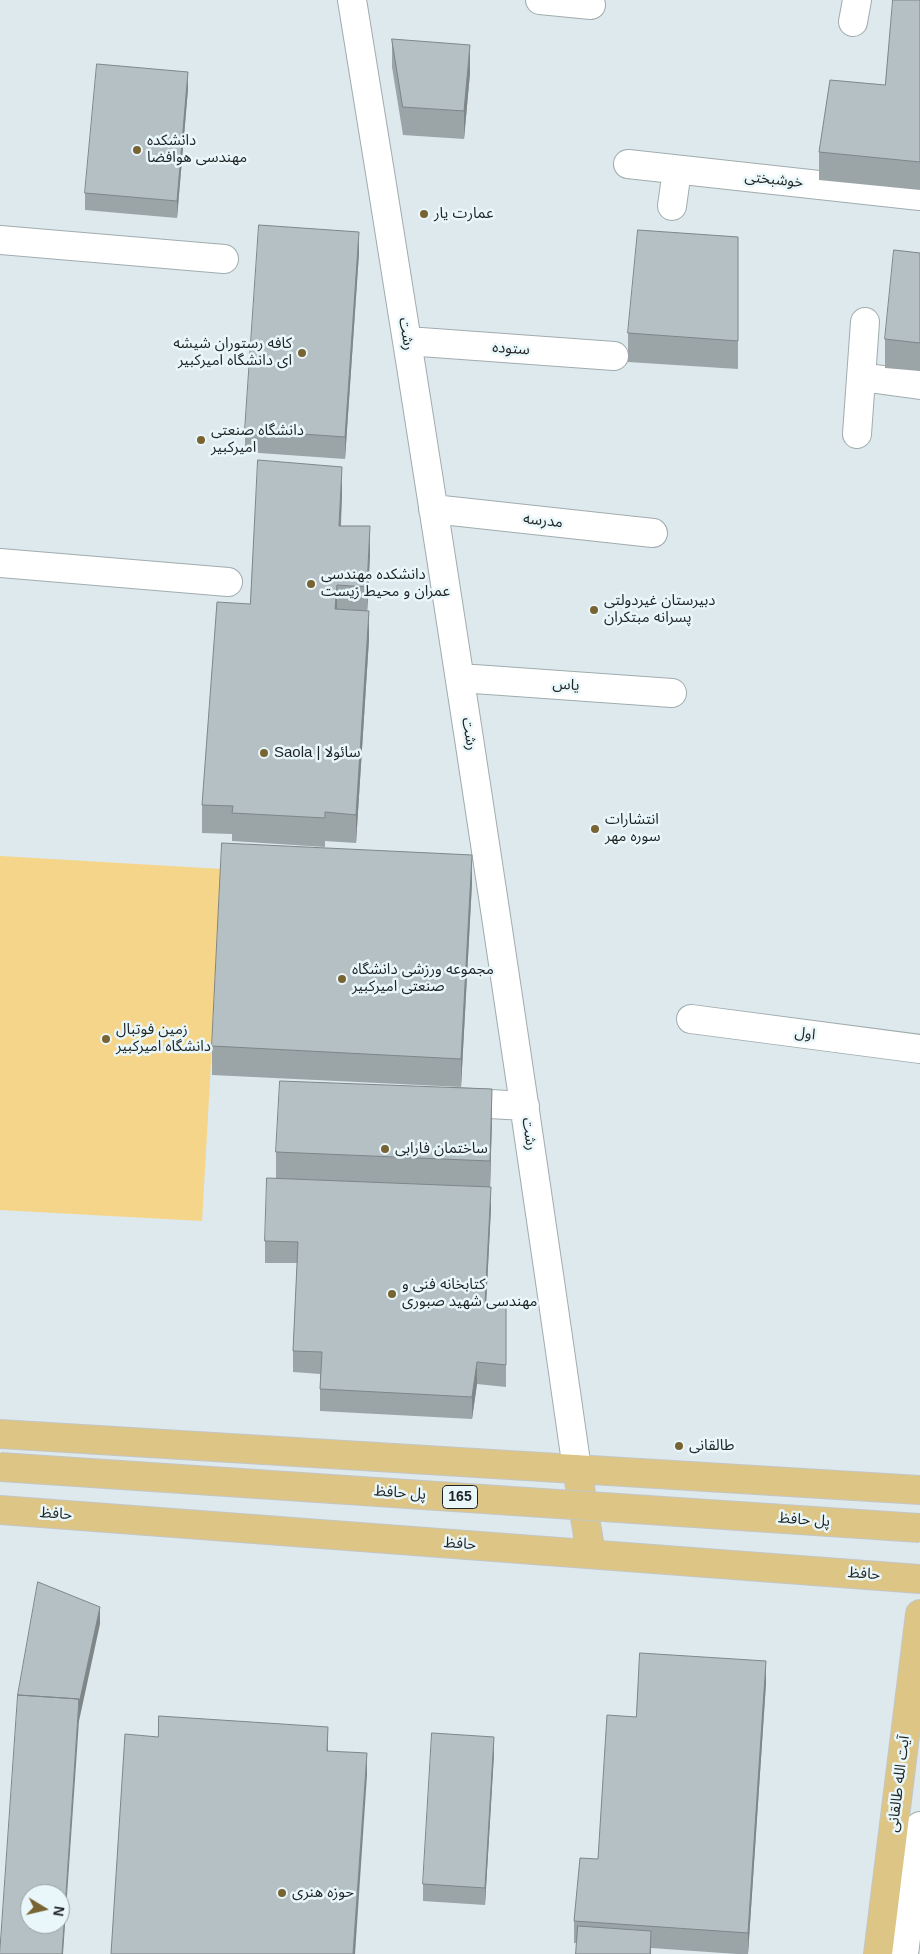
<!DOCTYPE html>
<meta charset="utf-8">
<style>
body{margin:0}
#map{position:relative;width:920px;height:1954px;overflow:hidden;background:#dde9ec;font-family:Arial,sans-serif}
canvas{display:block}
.north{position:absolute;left:20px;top:1884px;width:50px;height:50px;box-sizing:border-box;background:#eaf7fa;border:1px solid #98a2a4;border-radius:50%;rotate:99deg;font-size:14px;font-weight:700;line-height:20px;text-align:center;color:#1e2324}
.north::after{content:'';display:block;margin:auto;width:18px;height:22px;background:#786433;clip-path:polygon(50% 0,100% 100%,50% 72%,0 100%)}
</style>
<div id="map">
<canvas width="920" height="1954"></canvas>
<div class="north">N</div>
</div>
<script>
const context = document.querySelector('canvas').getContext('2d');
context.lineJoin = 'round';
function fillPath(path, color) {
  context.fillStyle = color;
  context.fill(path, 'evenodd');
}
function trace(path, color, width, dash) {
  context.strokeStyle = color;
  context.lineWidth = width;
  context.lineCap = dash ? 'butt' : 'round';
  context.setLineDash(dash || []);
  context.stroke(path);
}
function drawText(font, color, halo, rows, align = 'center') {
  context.font = font + ' Arial,"Noto Sans Arabic",sans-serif';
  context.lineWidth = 5;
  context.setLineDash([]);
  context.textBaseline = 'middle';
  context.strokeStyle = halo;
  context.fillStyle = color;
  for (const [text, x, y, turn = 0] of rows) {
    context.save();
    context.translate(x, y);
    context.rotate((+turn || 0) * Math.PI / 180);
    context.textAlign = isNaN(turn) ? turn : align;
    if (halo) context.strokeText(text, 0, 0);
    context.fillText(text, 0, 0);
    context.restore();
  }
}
const green = new Path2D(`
 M0 856 222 869 202 1221 0 1210Z`);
const minor = new Path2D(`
 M352 0C432 489 507 978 577 1469
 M540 0 591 5
 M853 22 857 0
 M628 164 920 196
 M672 206 677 170
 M0 240 224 259
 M407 341 614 356
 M861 377 920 385
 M857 434 865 322
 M433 509 653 533
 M0 563 228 582
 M460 678 672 693
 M691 1019 920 1049
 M454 1102 525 1106
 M904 1954 920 1826`);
const major = new Path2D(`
 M0 1434 920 1490
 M577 1469 591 1554
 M0 1510 920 1579
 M878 1954 920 1614`);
const majorBridge = new Path2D(`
 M0 1467 920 1528`);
const wall = new Path2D(`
 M920 0V190L819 180V152L885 85Z
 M392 39 470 73 464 139 403 135 392 67Z
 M188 89 177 218 85 210V193Z
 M738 237V369L628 362V333Z
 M359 253 345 459 245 452V430Z
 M920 253V371L885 368V339Z
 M342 495 341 526 370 554 367 611 369 639 356 843 325 841V847L232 841V834L202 833V805L250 604Z
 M472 883 461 1087 212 1075V1046Z
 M492 1117 490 1187 491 1208 486 1304 506 1305V1387L477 1384 472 1419 320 1411V1374L293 1372V1351L297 1263H265V1241L276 1178V1152Z
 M766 1683 748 1954H737L651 1948V1954H576L577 1943H574V1921L598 1859 636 1717Z
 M494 1754 485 1905 423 1901V1884Z`);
const shadedWall = new Path2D(`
 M470 45V73L464 139V111Z
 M188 72V89L177 218V201Z
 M359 232V253L345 459V437Z
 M342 467V495L339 554V526Z
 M370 526V554L367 615V587Z
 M337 585V613L335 609Z
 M369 611V639L356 843V815Z
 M472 855V883L461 1087V1059Z
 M492 1089V1117L490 1190V1161Z
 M491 1187V1208L485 1325V1304Z
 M477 1362V1384L472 1419V1397Z
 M100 1607V1624L79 1721 63 1954H62L79 1699Z
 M766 1661V1683L748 1954V1933Z
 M328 1727V1748L327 1773V1751Z
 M494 1737V1754L485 1905V1888Z
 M367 1753V1775L355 1954H353Z
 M651 1931V1954H650Z`);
const building = new Path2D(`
 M893 0H920V162L819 152 830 80 885 85Z
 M392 39 470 45 464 111 403 107Z
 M97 64 188 72 177 201 85 193Z
 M259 225 359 232 345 437 245 430Z
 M638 230 738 237V341L628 333Z
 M894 250 920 253V343L885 339Z
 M258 460 342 467 339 526H370L367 587 337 585 335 609 369 611 356 815 325 812V818L232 813 233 806 202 805 217 602 250 604Z
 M222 843 472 855 461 1059 212 1046Z
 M280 1081 492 1089 490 1161 276 1152Z
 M267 1178 491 1187 485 1304 506 1305V1365L477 1362 472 1397 320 1389 322 1352 293 1351 298 1242 265 1241Z
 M38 1582 100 1607 79 1704V1699L18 1695Z
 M640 1653 766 1661 748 1933 574 1921 580 1858 598 1859 607 1715 636 1717Z
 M18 1695 79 1699 62 1954H0ZM30 1894H60V1924H30Z
 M159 1716 328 1727 327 1751 367 1753 353 1954H111L125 1734 158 1737Z
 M432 1733 494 1737 485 1888 423 1884Z
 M578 1926 651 1931 650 1954H576Z`);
const markers = [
 [137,150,5,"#786433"],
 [424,214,5,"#786433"],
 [302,353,5,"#786433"],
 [201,440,5,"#786433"],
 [311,584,5,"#786433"],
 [594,610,5,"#786433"],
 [264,753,5,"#786433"],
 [595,829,5,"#786433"],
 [342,979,5,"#786433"],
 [106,1039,5,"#786433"],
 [385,1149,5,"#786433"],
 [392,1294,5,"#786433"],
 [679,1446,5,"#786433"],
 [282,1893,5,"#786433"]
];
const shields = [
 [460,1497,35]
];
const shieldNames = [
 ["165",460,1497]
];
const poiNames = [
 ["دانشکده",147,141],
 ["مهندسی هوافضا",147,158],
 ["عمارت یار",434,214],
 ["کافه رستوران شیشه",292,344,"right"],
 ["ای دانشگاه امیرکبیر",292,361,"right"],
 ["دانشگاه صنعتی",211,431],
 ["امیرکبیر",211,448],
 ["دانشکده مهندسی",321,575],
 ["عمران و محیط زیست",321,592],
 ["دبیرستان غیردولتی",604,601],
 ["پسرانه مبتکران",604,618],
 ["Saola | سائولا",274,753],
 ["انتشارات",605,820],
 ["سوره مهر",605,837],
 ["مجموعه ورزشی دانشگاه",352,970],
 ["صنعتی امیرکبیر",352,987],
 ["زمین فوتبال",116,1030],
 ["دانشگاه امیرکبیر",116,1047],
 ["ساختمان فارابی",395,1149],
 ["کتابخانه فنی و",402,1285],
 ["مهندسی شهید صبوری",402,1302],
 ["طالقانی",689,1446],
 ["حوزه هنری",292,1893]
];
const streetNames = [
 ["خوشبختی",774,180,6],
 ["رشت",406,334,81],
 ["ستوده",511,349,4],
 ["مدرسه",543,521,6],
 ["یاس",566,685,4],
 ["رشت",469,734,81],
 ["اول",805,1034,7],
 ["رشت",529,1134,82],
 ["پل حافظ",400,1493,4],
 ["حافظ",56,1514,4],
 ["پل حافظ",804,1520,4],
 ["حافظ",460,1544,4],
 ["حافظ",864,1574,4],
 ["آیت الله طالقانی",899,1784,-83]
];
fillPath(green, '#f5d589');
trace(minor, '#a0acae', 30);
trace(major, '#c4c6c6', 30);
trace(minor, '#fff', 28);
trace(major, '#ddc585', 28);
trace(majorBridge, '#c4c6c6', 30, []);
trace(majorBridge, '#ddc585', 28);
fillPath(wall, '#9ba5a8');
fillPath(shadedWall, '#7e8688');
fillPath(building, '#b4c0c3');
trace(building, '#7e8688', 1);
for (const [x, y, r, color] of markers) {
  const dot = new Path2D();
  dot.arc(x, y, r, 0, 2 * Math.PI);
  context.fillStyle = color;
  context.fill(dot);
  trace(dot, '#eaf7fa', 2);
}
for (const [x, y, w] of shields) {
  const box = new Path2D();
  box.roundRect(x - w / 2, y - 11.5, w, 23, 4);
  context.fillStyle = '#eaf7fa';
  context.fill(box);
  trace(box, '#1e2324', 1);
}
drawText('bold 14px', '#1e2324', null, shieldNames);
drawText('15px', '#1e2324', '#eaf7fa', poiNames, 'left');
drawText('15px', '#1e2324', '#eaf7fa', streetNames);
</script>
